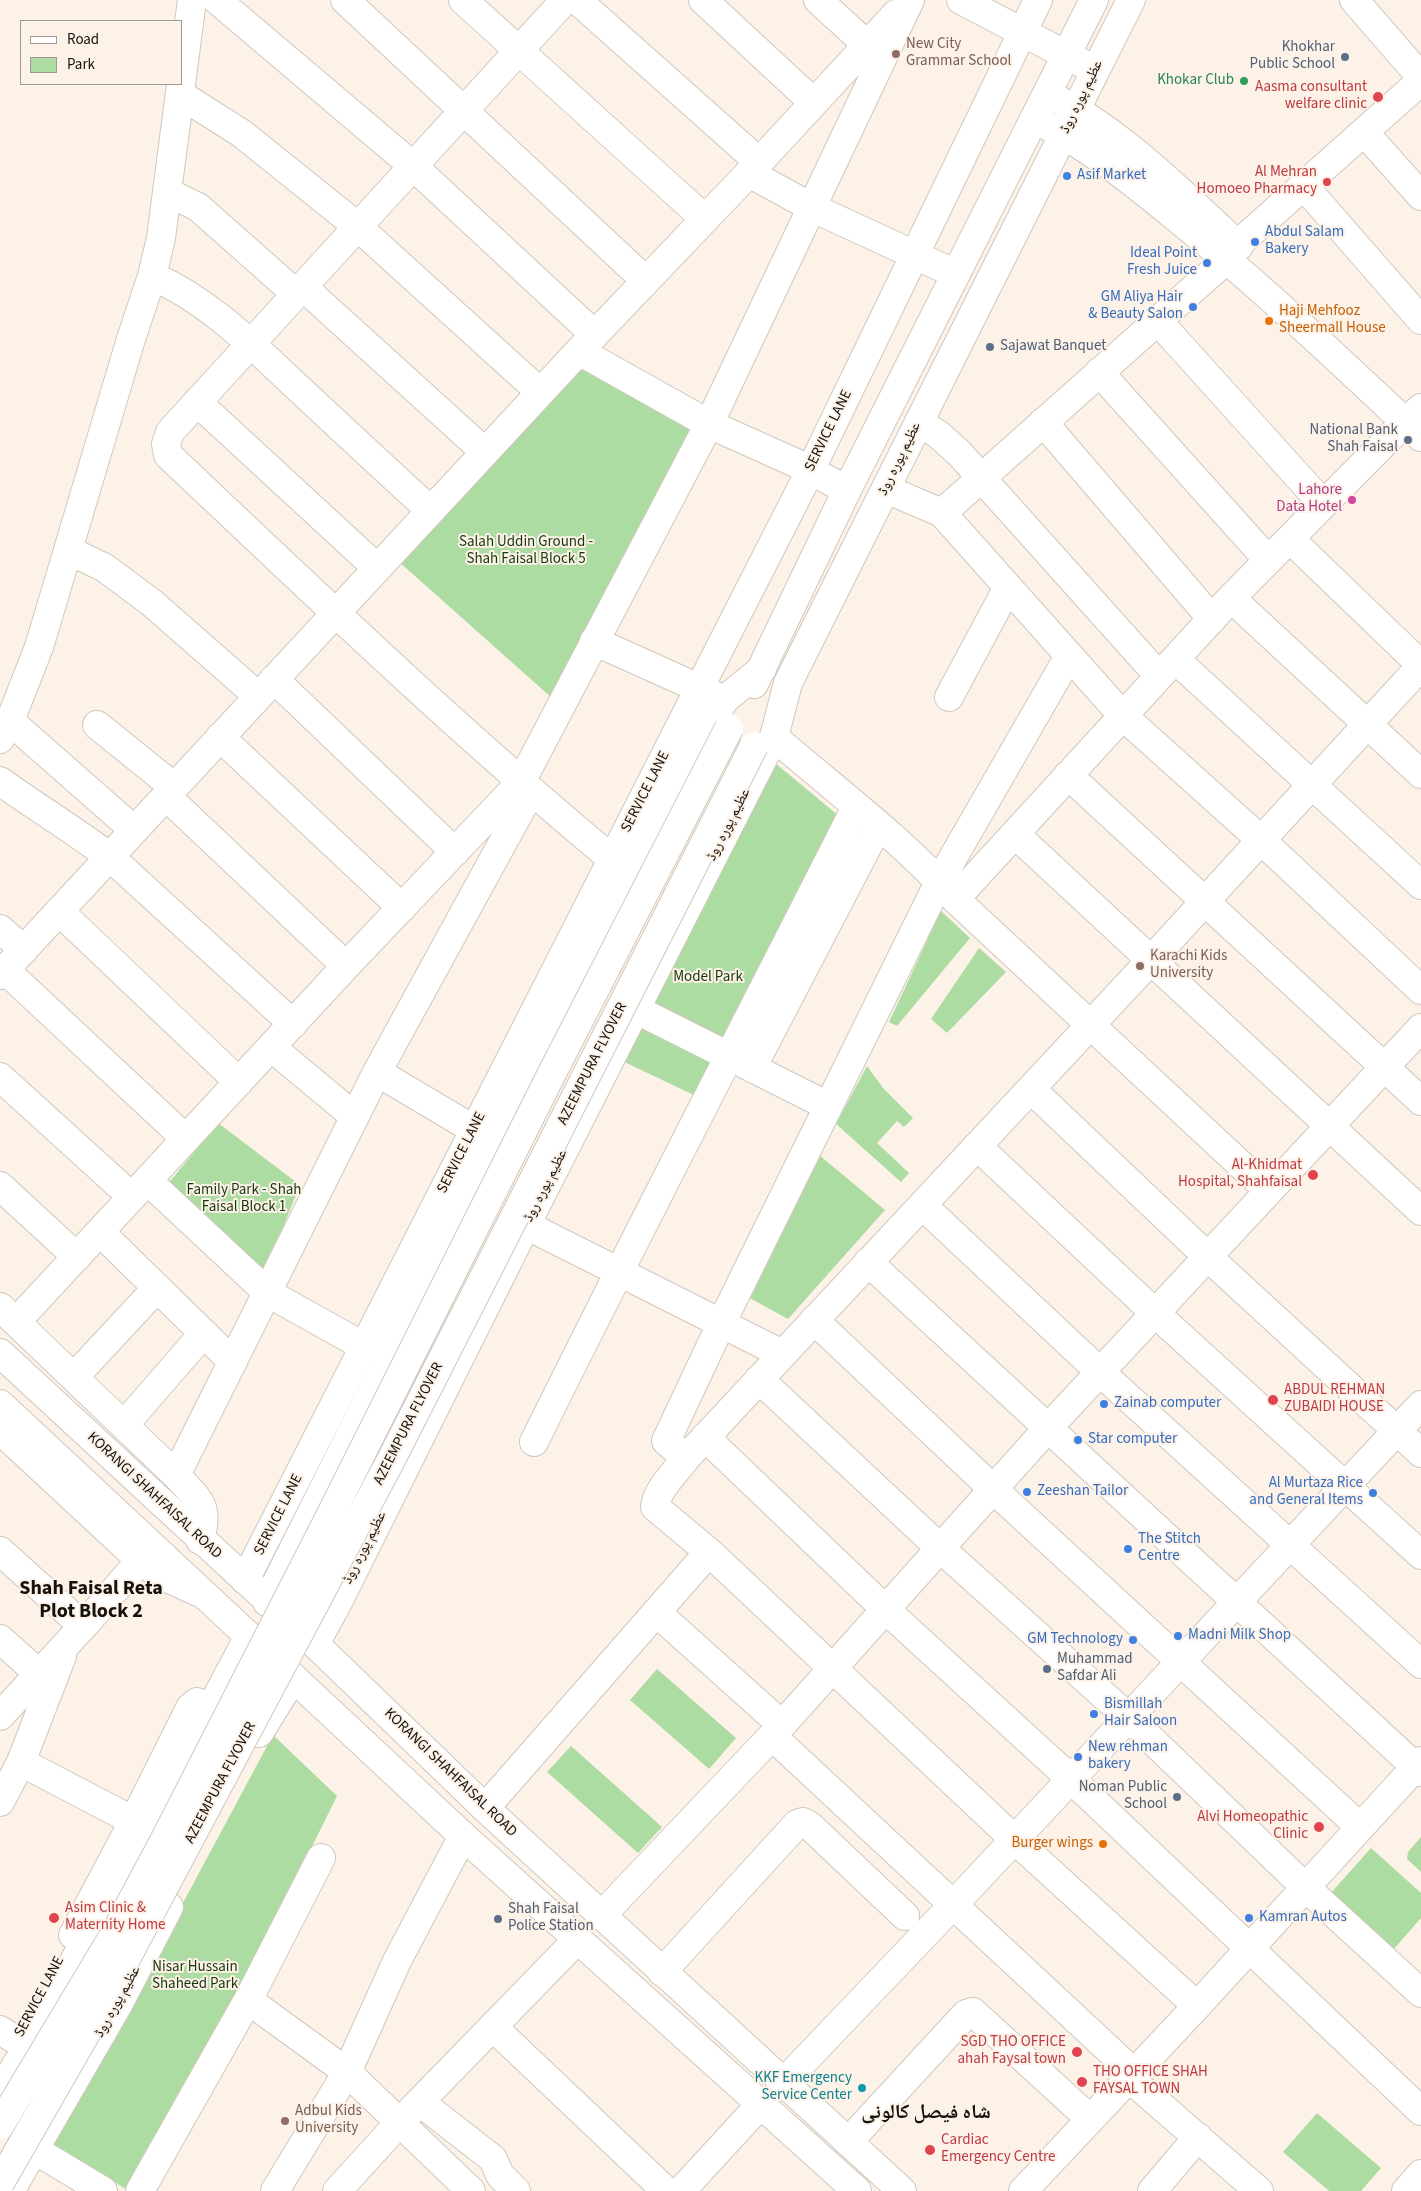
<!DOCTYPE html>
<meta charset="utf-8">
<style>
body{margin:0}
#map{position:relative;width:1421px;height:2191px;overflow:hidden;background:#fcf2e8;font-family:"Source Sans 3",sans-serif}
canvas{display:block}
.legend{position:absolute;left:20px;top:20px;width:162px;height:65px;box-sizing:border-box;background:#fcf2e8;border:1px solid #a09891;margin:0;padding:6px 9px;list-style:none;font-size:15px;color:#15110e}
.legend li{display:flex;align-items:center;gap:10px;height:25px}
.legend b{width:25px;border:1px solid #a09891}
</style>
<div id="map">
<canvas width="1421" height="2191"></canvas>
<ul class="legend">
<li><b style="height:6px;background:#fff"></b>Road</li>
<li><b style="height:14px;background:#addca2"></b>Park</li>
</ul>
</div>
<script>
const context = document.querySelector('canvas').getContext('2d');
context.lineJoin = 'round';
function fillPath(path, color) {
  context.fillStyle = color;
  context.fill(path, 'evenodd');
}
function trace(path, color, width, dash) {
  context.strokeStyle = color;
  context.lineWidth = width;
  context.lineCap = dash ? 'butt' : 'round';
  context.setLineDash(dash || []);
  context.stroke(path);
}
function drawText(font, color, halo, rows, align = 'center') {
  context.font = font + ' "Source Sans 3","Noto Naskh Arabic",sans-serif';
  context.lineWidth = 4;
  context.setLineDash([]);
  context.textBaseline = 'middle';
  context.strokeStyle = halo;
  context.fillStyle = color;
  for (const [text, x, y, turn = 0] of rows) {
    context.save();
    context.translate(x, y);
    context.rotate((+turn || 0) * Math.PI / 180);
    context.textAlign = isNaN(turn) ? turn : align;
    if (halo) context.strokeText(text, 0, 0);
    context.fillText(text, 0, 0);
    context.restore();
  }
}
const green = new Path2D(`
 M585 354 692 428 552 698 397 560Z
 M769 758 839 816 728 1041 646 998Z
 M941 911 970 938 897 1026 889 1022Z
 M979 948 1006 972 947 1033 931 1019Z
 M635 1023 714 1059 696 1096 618 1059Z
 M867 1066 883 1088 913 1118 904 1127 897 1121 877 1143 909 1173 901 1182 836 1124Z
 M218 1123 300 1185 261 1282 167 1185Z
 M818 1154 885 1210 788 1319 746 1296Z
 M657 1669 736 1738 709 1769 630 1700Z
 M273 1735 337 1796 238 1996 126 2189 53 2145Z
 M571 1746 662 1827 638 1853 547 1772Z
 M1421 1837V1872L1407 1859 1408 1852Z
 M1371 1848 1421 1893V1918L1393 1950 1330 1894Z
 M1317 2113 1381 2168 1361 2191H1329L1283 2152Z`);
const minor = new Path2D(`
 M217 0 413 166 594 334
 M345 0 646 281
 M463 0 705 219
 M565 0 170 432 166 444 168 455C314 593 458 731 612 859L627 865
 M577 0 759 162
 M703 0 813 102
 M818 0 866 44
 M961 0 1095 70
 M1354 0 1421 77
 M1047 94C1120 130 1179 191 1239 246
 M181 95 241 133 357 226 540 392
 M1034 119C1087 145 1133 182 1179 220 1263 288 1342 363 1421 437
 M1364 132 1421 196
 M749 173 813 208 956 274
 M1304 186 1421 320
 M167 192 198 207 295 293
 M1237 245 1421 81
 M152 276C208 300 252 345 296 386 341 428 385 469 430 510
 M302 286 485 452
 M1157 320 1323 504
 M579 351 709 424 798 464 847 490
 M1099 372 1268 560
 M197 402 377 568
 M919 422 939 435 959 453 1159 676
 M1043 422 1212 619
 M886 489 942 513 1227 259
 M942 513 1123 716 1261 840 1421 990
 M1290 539 1421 665
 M68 550 105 568 152 603 258 696
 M1231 598 1421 774
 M594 641 714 695
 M1175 659 1421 885
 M274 679 455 852
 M949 697 1008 587
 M10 721 134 830
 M97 725 174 787
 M220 737 402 908
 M774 737C833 788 904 841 955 899L1269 1191
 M0 739 10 721 39 647 131 339 152 276 161 238 192 0
 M1068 775 1421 1101
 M0 781C36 807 74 830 110 857L293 1024
 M166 796 346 966
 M1015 834 1421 1211
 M955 899 1231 598 1405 422 1421 408
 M59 911 239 1082
 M0 929 24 950
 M5 970 186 1139
 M0 975 579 351 749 173 896 14
 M643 1013 828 1106
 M271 1047 354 1116
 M752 1068 878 826
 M377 1072 473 1129 490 1137
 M0 1077 132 1197
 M1031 1089 1208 1257 1421 1453
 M977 1146 1155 1313 1421 1555
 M148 1181 268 1293 365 1347 382 1354
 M0 1186 77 1257
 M922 1205 1100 1372 1421 1664
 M526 1225 782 1354
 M100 1232 233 1362
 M868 1262 1421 1772
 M0 1307 176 1475C199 1501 210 1504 200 1540
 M814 1320 993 1489 1360 1827
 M16 1322 346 966 521 782 709 424 910 0
 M74 1377 157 1288
 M759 1379 940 1548 1129 1718 1305 1887 1421 1993
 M124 1425 203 1334
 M0 1430 140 1560 161 1575 198 1592
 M705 1437 885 1609 1071 1779 1421 2111
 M534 1442C639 1229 749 1019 856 807
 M686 1458 666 1441 722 1322 939 882 1069 656
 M176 1475 377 1072 531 791
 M0 1551 83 1626
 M709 1552 1015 1840 1197 2006
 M245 1580 810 471 1038 0
 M656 1612 782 1725
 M0 1639 39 1674
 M0 1716 87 1622 152 1547
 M772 1736 1134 2073
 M21 1762 147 1828
 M0 1802 21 1762 62 1656
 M485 1808 709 1552 655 1507C657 1489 676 1472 686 1458L1152 959 1421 666
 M601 1916 772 1736 1047 1429 1421 1028
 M73 1935 133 1822 190 1708 197 1702 213 1707
 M662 1972 797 1824 803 1822 810 1826 905 1916
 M248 2000 347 2072 471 2191
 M493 2027 666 2191
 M0 2030 27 2047
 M1129 2078 1259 2191
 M783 2083 954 1904 1421 1405
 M420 2102 493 2159 500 2175 516 2191
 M848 2142 966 2014 973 2012 1090 2119
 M35 2150 103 2191
 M140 2191 248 2000 321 1858
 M275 2191 347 2072 397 1961 463 1836
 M337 2191 399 2123 577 1940
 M681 2191 760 2105
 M1023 2191 1197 2006 1421 1761
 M1152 2191 1198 2137
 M1406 2191 1421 2174`);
const major = new Path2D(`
 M754 684 847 490 1094 0
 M0 1353 315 1644 485 1808 902 2191
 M0 1404 463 1836 857 2191
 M267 1602 498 1140 632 868 724 700 762 669
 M315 1644 338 1602 526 1225 774 737 788 683 1131 0
 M259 1733 293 1678
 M0 2092 27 2047 147 1828 248 1638
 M12 2188 118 2005 169 1907`);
const majorBridge = new Path2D(`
 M0 2125 111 1940 165 1839 326 1524 550 1077 729 728
 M0 2183 93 2021 391 1460 754 746`);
const markers = [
 [896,54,5,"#8d6e63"],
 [1345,57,5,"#5c6f8a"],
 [1244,81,5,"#2e9e5b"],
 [1378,97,6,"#e0444e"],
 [1067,176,5,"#3f7fe0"],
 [1327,182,5,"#e0444e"],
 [1255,242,5,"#3f7fe0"],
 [1207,263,5,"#3f7fe0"],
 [1193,307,5,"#3f7fe0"],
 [1269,321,5,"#e8710a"],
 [990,347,5,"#5c6f8a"],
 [1408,440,5,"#5c6f8a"],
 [1352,500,5,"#d1479c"],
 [1140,966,5,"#8d6e63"],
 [1313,1175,6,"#e0444e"],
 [1273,1400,6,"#e0444e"],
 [1104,1404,5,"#3f7fe0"],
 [1078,1440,5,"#3f7fe0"],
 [1027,1492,5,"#3f7fe0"],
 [1373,1493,5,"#3f7fe0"],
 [1128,1549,5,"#3f7fe0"],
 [1178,1636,5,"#3f7fe0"],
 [1133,1640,5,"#3f7fe0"],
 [1047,1669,5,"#5c6f8a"],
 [1094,1714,5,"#3f7fe0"],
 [1078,1757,5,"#3f7fe0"],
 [1177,1797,5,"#5c6f8a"],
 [1319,1827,6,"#e0444e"],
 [1103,1844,5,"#e8710a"],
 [54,1918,6,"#e0444e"],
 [1249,1918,5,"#3f7fe0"],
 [498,1919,5,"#5c6f8a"],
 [1077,2052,6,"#e0444e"],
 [1082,2082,6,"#e0444e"],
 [862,2088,5,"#0f9aa8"],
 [285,2121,5,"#8d6e63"],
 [930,2150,6,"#e0444e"]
];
const educationNames = [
 ["New City",906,45],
 ["Grammar School",906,62],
 ["Karachi Kids",1150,957],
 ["University",1150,974],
 ["Adbul Kids",295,2112],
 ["University",295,2129]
];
const serviceNames = [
 ["Khokhar",1335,48],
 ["Public School",1335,65],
 ["Sajawat Banquet",1000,347,"left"],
 ["National Bank",1398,431],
 ["Shah Faisal",1398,448],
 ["Muhammad",1057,1660,"left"],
 ["Safdar Ali",1057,1677,"left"],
 ["Noman Public",1167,1788],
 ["School",1167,1805],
 ["Shah Faisal",508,1910,"left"],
 ["Police Station",508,1927,"left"]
];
const leisureNames = [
 ["Khokar Club",1234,81]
];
const healthNames = [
 ["Aasma consultant",1367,88],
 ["welfare clinic",1367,105],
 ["Al Mehran",1317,173],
 ["Homoeo Pharmacy",1317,190],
 ["Al-Khidmat",1302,1166],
 ["Hospital, Shahfaisal",1302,1183],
 ["ABDUL REHMAN",1284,1391,"left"],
 ["ZUBAIDI HOUSE",1284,1408,"left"],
 ["Alvi Homeopathic",1308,1818],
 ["Clinic",1308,1835],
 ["Asim Clinic &",65,1909,"left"],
 ["Maternity Home",65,1926,"left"],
 ["SGD THO OFFICE",1066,2043],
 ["ahah Faysal town",1066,2060],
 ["THO OFFICE SHAH",1093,2073,"left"],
 ["FAYSAL TOWN",1093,2090,"left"],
 ["Cardiac",941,2141,"left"],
 ["Emergency Centre",941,2158,"left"]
];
const streetNames = [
 ["عظیم پورہ روڈ",1082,97,-64],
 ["SERVICE LANE",829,431,-64],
 ["عظیم پورہ روڈ",900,459,-64],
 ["SERVICE LANE",646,792,-63],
 ["عظیم پورہ روڈ",729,825,-63],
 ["AZEEMPURA FLYOVER",593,1064,-63],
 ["SERVICE LANE",462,1153,-63],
 ["عظیم پورہ روڈ",546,1186,-63],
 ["AZEEMPURA FLYOVER",409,1424,-63],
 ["KORANGI SHAHFAISAL ROAD",154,1496,43],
 ["SERVICE LANE",279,1515,-63],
 ["عظیم پورہ روڈ",365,1548,-63],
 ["KORANGI SHAHFAISAL ROAD",450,1773,44],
 ["AZEEMPURA FLYOVER",221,1783,-62],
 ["SERVICE LANE",40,1997,-62],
 ["عظیم پورہ روڈ",118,2002,-61]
];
const shopNames = [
 ["Asif Market",1077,176],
 ["Abdul Salam",1265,233],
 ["Bakery",1265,250],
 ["Ideal Point",1197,254,"right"],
 ["Fresh Juice",1197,271,"right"],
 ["GM Aliya Hair",1183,298,"right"],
 ["& Beauty Salon",1183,315,"right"],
 ["Zainab computer",1114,1404],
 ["Star computer",1088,1440],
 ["Al Murtaza Rice",1363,1484,"right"],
 ["and General Items",1363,1501,"right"],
 ["Zeeshan Tailor",1037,1492],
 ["The Stitch",1138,1540],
 ["Centre",1138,1557],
 ["Madni Milk Shop",1188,1636],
 ["GM Technology",1123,1640,"right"],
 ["Bismillah",1104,1705],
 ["Hair Saloon",1104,1722],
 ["New rehman",1088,1748],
 ["bakery",1088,1765],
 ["Kamran Autos",1259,1918]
];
const foodNames = [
 ["Haji Mehfooz",1279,312],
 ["Sheermall House",1279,329],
 ["Burger wings",1093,1844,"right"]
];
const hotelNames = [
 ["Lahore",1342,491],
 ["Data Hotel",1342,508]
];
const parkNames = [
 ["Salah Uddin Ground -",526,543],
 ["Shah Faisal Block 5",526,560],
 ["Model Park",708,978],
 ["Family Park - Shah",244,1191],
 ["Faisal Block 1",244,1208],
 ["Nisar Hussain",195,1968],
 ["Shaheed Park",195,1985]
];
const cultureNames = [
 ["KKF Emergency",852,2079],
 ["Service Center",852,2096]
];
const districtNames = [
 ["Shah Faisal Reta",91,1590],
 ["Plot Block 2",91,1613],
 ["شاہ فیصل کالونی",926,2114]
];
fillPath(green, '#addca2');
trace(minor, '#d1c7bd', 30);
trace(major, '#d1c7bd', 30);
trace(minor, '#fff', 28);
trace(major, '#fff', 28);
trace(majorBridge, '#d1c7bd', 30, []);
trace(majorBridge, '#fff', 28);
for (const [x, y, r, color] of markers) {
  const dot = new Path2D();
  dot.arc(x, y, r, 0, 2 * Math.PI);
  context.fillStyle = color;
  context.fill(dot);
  trace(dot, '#fcf2e8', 2);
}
drawText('15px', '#785e54', '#fcf2e8', educationNames, 'left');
drawText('15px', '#4e5e75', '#fcf2e8', serviceNames, 'right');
drawText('15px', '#27864d', '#fcf2e8', leisureNames, 'right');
drawText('15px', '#be3a42', '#fcf2e8', healthNames, 'right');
drawText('15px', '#15110e', '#fcf2e8', streetNames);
drawText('15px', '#366cbe', '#fcf2e8', shopNames, 'left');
drawText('15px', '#c56008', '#fcf2e8', foodNames, 'left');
drawText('15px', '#b23c85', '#fcf2e8', hotelNames, 'right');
drawText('15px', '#16370c', '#fcf2e8', parkNames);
drawText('15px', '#0d838f', '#fcf2e8', cultureNames, 'right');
drawText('bold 20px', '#15110e', '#fcf2e8', districtNames);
</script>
